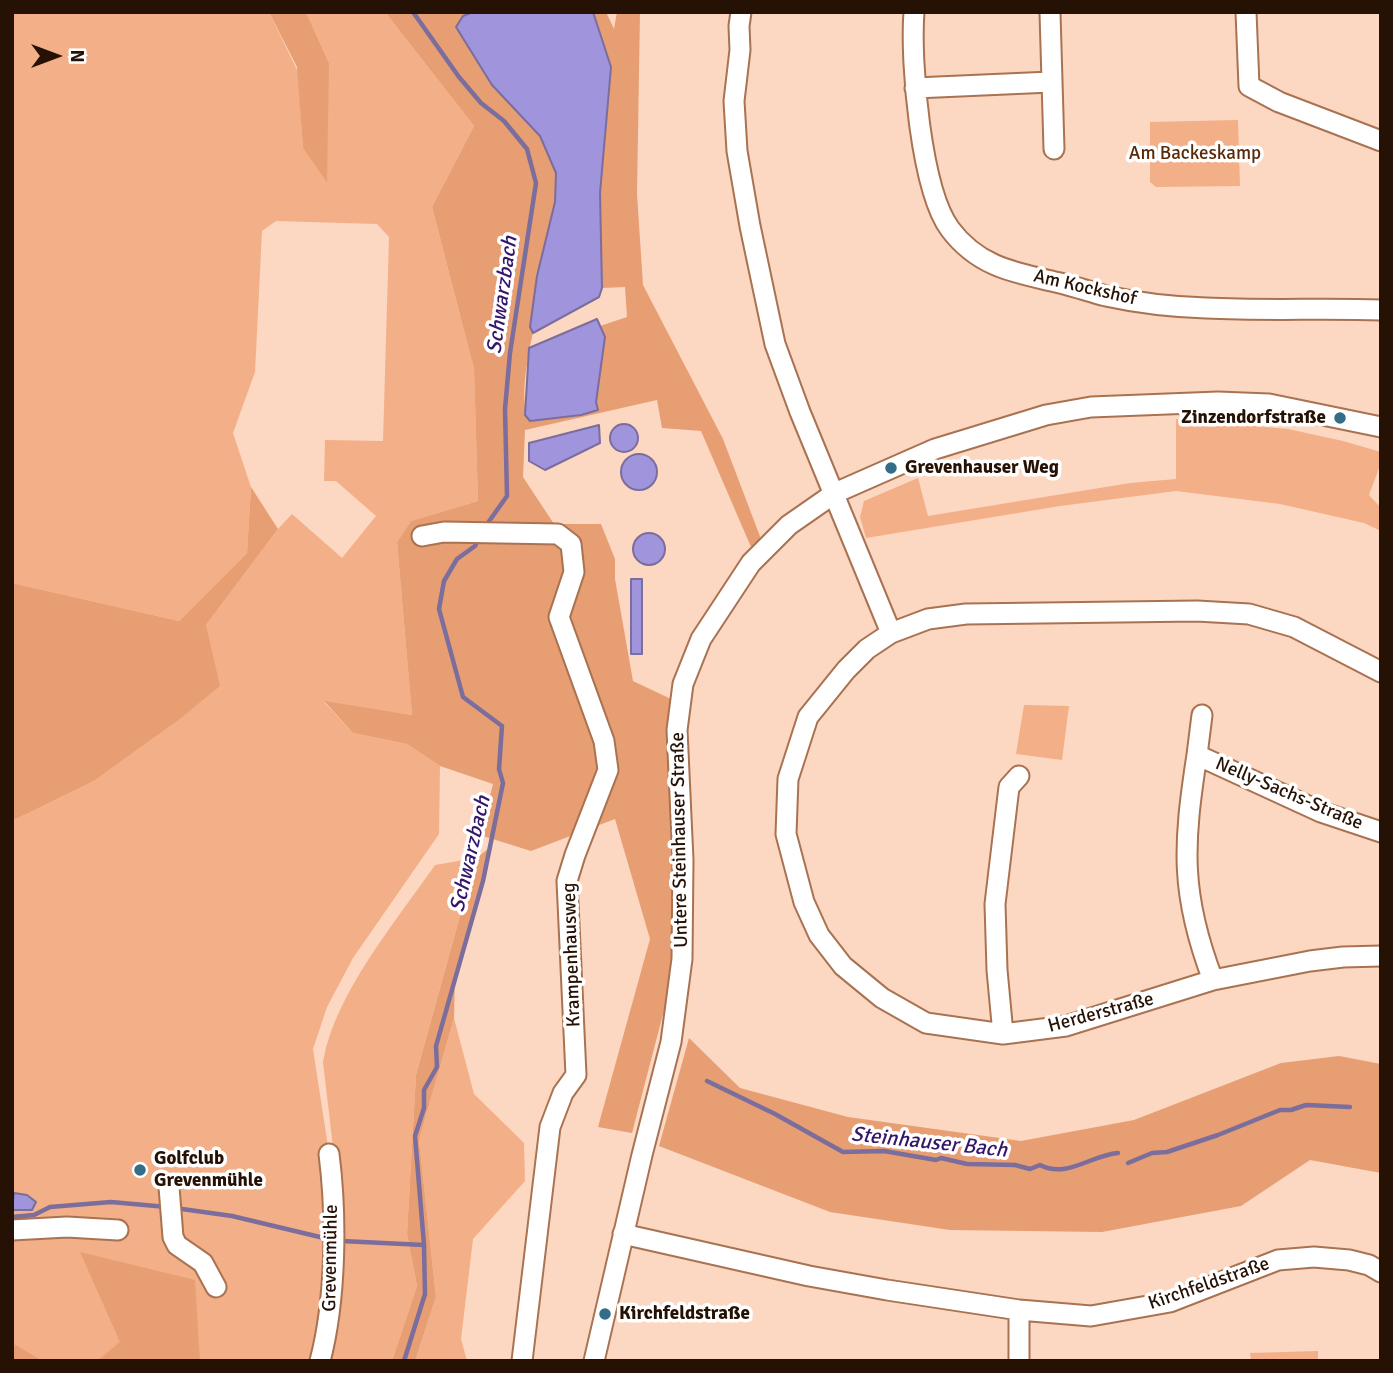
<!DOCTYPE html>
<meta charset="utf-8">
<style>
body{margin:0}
#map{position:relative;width:1393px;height:1373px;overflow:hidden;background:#fcd7c2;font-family:Signika,sans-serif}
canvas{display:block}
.frame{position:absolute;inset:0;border:14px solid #261105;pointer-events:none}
.north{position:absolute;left:21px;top:21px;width:70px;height:70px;-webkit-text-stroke:5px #fff;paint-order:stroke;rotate:90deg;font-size:19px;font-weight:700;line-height:28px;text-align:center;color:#261105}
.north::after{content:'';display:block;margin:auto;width:24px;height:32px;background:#261105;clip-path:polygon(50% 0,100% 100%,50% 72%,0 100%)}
</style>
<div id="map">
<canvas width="1393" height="1373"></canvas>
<div class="frame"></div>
<div class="north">N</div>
</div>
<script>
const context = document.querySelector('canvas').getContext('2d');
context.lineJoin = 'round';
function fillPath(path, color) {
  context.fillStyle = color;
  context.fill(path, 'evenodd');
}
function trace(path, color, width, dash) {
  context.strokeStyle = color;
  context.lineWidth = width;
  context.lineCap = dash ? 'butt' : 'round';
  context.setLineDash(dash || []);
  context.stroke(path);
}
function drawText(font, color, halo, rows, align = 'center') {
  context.font = font + ' Signika,sans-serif';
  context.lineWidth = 7;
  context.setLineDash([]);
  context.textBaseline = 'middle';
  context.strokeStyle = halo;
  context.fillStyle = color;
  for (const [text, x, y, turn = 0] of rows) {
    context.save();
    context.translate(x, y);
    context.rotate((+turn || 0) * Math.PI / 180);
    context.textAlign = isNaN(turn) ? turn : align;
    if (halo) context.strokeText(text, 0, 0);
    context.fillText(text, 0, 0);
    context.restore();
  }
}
const green = new Path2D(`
 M12 12H269L298 72 303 148 329 63 306 12H385L474 126 432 207 474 369 478 501 411 521 397 542 412 715 324 702 353 733 407 744 440 766 439 834 353 958 327 1007 313 1049 333 1179 326 1361H12V821L94 781 176 722 206 625 278 529 292 514 342 558 376 516 336 481H324L325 440 383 441 389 237 377 224 276 221 262 231 255 372 233 433 251 487 247 553 179 621 12 583Z
 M1238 120 1240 186 1156 187 1150 182V122Z
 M1176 419 1288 429 1343 441 1381 452V463L1369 495 1381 508V531L1364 523 1280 504 1176 491 1060 506 866 538 860 517 864 501 918 478 928 516 1130 483 1176 479Z
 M1024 705 1069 706 1062 760 1016 754Z
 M476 858 416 1075 407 1234 417 1286 392 1361H329L338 1328 337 1181 323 1062C335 993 395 923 435 865Z
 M454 1018 474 1094 524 1143 525 1181 473 1239 461 1339 467 1361H415L436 1297 419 1140Z
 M1318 1351V1361H1251L1250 1353Z`);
const forest = new Path2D(`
 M269 12H306L329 63 327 182 303 148 297 67Z
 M385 12H473L463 16 492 85 540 136 556 173 555 202 537 276 530 327 533 333C528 353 518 406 530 421L596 402 605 337 600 326 627 317 625 287 602 288 600 193 611 67 593 12H606L614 29 617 12H640L637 194 643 285 723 439 761 539 751 547 701 431 662 428 657 400 525 430 523 477 554 524H601L615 559V579L633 681 671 699 676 837 675 968 632 1133 598 1127 650 939 615 819 531 851 480 835 493 784 440 766 407 744 353 733 324 701 412 715 397 542 411 521 478 501 474 369 432 207 474 126Z
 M251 487 278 529 206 625 220 686 176 722 94 781 12 821V583L179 621 247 553Z
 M492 846 455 973 454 1018 419 1140 436 1297 415 1361H392L417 1286 407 1234 416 1075 476 858Z
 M689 1038 740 1088 848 1117 1021 1141 1134 1120 1281 1063 1339 1056 1381 1064V1173L1310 1160 1241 1206 1102 1232 950 1230 830 1212 659 1146Z
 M80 1252 195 1280 200 1361H97L120 1342Z
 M12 1343 41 1360 43 1361H12Z`);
const water = new Path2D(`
 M473 12H593L611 67 600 193 602 288 599 297 533 333 530 327 537 276 555 202 556 173 540 136 492 85 456 27 463 16Z
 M597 319 605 337 596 402 598 410 581 415 530 421 525 415 529 348Z
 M610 438a14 14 0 1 1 28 0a14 14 0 1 1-28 0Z
 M599 425 600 443 545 470 529 461V443Z
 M621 472a18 18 0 1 1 36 0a18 18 0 1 1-36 0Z
 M633 549a16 16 0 1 1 32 0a16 16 0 1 1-32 0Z
 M631 579H642V654H631Z
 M14 1193 27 1195 36 1202 32 1210H12Z`);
const stream = new Path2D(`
 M413 12 459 77 481 103 504 121 527 149 536 183 510 353 505 409 507 496 485 527
 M707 1081 775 1114 843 1152 884 1151 936 1160 941 1158 967 1164 1015 1165 1030 1169 1040 1165C1067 1179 1091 1155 1118 1153
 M1128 1163 1152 1153 1167 1152 1218 1135 1280 1110H1291L1306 1105 1350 1107
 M175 1208 232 1216 324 1238
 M12 1217 34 1215 50 1207 111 1202 167 1207
 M342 1241 424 1245
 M404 1361 425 1294 424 1245 415 1136 424 1108V1090L437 1067 436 1046 483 881 503 783 499 769 502 726 463 697 439 609 444 581 457 559 475 546 479 538`);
const minor = new Path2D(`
 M741 12 739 26 740 50 734 101 737 151 750 226 775 344 800 412 891 633
 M914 12C910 62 921 190 950 229 979 268 1017 273 1060 283 1076 287 1091 292 1106 296 1138 303 1174 307 1206 308 1264 311 1323 308 1381 310
 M1246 12 1249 86 1279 102 1381 141
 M1050 13 1054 149
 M915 88 1051 82
 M422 536 444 532 558 534 571 544 574 572 559 617 604 741 608 770 575 855 567 881 576 1075 563 1093 550 1127 522 1361
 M1381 672 1294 627 1249 614 1197 611 966 614 928 619 891 633 867 649 846 670 808 717 788 779 786 834 804 902 819 935 843 966 882 998 926 1023 1003 1034 1066 1026 1213 980 1310 961 1343 957 1381 956
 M1197 755 1202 715
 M1213 980C1180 894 1183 845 1197 755L1321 812 1381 832
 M1003 1034 997 970 995 904 1009 787 1019 776
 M169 1187 173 1237 177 1245 203 1263 216 1287
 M12 1230 67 1227 118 1230
 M623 1234 809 1276 887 1290 1019 1310 1091 1316 1170 1302 1278 1260 1314 1257 1349 1260 1369 1265 1381 1272
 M320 1361C336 1300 337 1217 329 1154
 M594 1361 642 1155 671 1042 682 959 683 860 677 730 683 684 701 639 751 563 789 525 835 493 935 449 1046 415 1091 407 1218 402 1269 404 1381 427
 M1019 1361V1310`);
const markers = [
 [1340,418,7,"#356c87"],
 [891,468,7,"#356c87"],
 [140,1170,7,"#356c87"],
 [605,1314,7,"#356c87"]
];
const parkNames = [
 ["Am Backeskamp",1195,154]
];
const streetNames = [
 ["Am Kockshof",1085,288,13],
 ["Nelly-Sachs-Straße",1289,794,23],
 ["Untere Steinhauser Straße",680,840,-91],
 ["Krampenhausweg",572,955,-92],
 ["Herderstraße",1101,1013,-15],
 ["Grevenmühle",331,1258,-89],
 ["Kirchfeldstraße",1209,1284,-19]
];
const poiNames = [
 ["Zinzendorfstraße",1326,418,"right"],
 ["Grevenhauser Weg",905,468],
 ["Golfclub",154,1159],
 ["Grevenmühle",154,1181],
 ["Kirchfeldstraße",619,1314]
];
const waterNames = [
 ["Schwarzbach",503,295,-82],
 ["Schwarzbach",471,854,-77],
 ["Steinhauser Bach",929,1143,6]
];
fillPath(green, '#f3af87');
fillPath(forest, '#e79e73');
fillPath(water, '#a094dc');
trace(water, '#7b6d9c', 2);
trace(stream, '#7b6d9c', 4.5);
trace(minor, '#a97251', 23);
trace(minor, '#fff', 19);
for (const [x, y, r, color] of markers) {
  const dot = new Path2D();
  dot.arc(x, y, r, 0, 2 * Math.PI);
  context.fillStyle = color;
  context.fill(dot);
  trace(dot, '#fff', 2.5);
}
drawText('19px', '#592a09', '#fff', parkNames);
drawText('19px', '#261105', '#fff', streetNames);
drawText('bold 19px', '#261105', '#fff', poiNames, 'left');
drawText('italic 21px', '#33176b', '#fff', waterNames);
</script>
